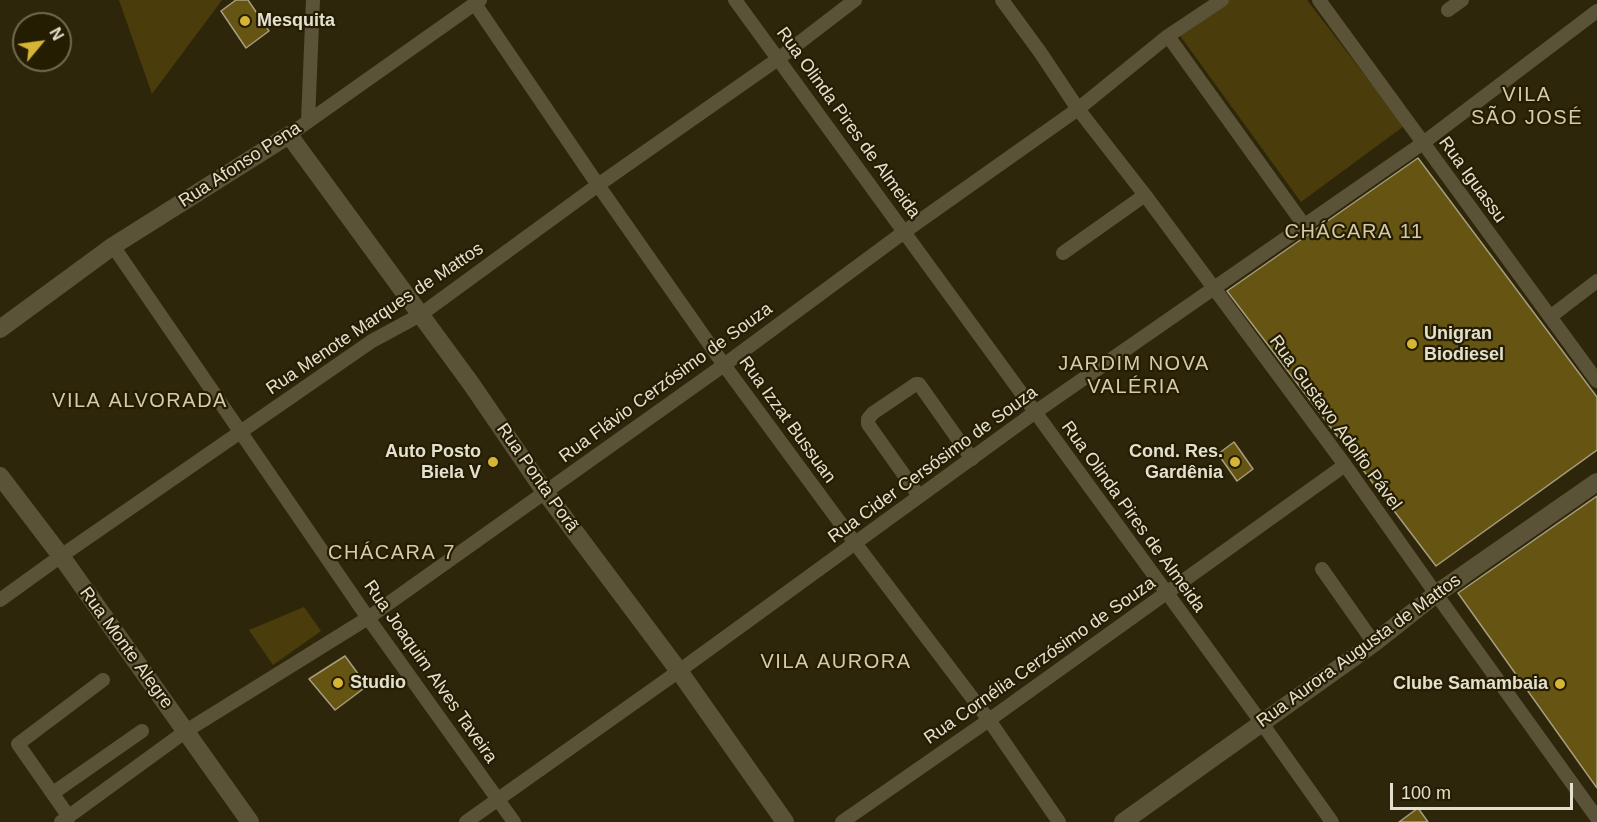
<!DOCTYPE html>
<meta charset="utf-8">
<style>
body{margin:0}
#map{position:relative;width:1597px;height:822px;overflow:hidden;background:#2e260a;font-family:Helvetica,sans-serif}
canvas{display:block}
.north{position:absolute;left:12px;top:12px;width:60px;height:60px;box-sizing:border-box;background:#241d02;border:2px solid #716b54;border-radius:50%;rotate:61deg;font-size:16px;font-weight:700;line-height:24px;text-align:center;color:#e4e0d0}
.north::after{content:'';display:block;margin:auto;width:21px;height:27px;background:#d6b534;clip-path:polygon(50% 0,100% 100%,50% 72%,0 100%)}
.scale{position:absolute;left:1390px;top:783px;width:183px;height:27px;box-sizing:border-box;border:3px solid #e4e0d0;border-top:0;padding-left:8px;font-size:18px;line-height:21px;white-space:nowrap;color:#e4e0d0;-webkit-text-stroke:4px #241d02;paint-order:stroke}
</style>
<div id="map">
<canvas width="1597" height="822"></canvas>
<div class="north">N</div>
<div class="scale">100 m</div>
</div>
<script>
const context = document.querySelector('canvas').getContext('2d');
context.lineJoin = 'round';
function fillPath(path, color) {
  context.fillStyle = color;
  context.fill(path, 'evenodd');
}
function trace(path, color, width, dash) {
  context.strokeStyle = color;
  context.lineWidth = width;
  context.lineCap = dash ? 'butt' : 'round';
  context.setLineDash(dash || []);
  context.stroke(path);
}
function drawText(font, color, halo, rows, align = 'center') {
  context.font = font + ' Helvetica,sans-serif';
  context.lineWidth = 4.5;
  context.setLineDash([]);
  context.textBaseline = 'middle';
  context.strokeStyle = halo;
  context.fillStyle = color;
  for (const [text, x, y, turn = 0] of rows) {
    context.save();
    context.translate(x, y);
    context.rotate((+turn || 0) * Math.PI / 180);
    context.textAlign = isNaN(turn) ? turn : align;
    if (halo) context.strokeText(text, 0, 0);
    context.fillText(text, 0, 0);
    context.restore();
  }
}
const green = new Path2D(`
 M119 0H222L152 94Z
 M1223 0H1307L1404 126 1301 202 1178 33Z
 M304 607 321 631 273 665 249 630Z`);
const building = new Path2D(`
 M236 0H248L269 31 246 48 221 11Z
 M1418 158 1597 397V450L1436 566 1227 291Z
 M1234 442 1253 469 1237 481 1218 454Z
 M1597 496V788L1458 593Z
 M345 656 367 686 335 710 309 679Z
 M1418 808 1428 822H1399Z`);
const street = new Path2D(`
 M735 0 1261 722 1332 822
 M1002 0 1040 52 1078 109 1145 195 1345 465 1436 594 1597 818
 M1319 0 1597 381
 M475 4 598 185 724 365 855 543 989 720 1059 822
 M1448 10 1462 0
 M1168 36 1304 225
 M308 121 313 0
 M289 135 480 0
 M113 246 368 618 514 822
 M1063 253 1145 195
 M1550 317 1597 281
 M919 496 868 424V419L873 413 916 384H919L972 459
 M1322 569 1374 643
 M0 600 61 556 372 341 420 315 598 185 778 59 855 0
 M53 793 142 731
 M69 817 18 744 103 680
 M61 822 186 731 368 618 724 365 904 232 1078 109 1168 36 1222 0
 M466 822 679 671 1034 413 1423 143 1597 11
 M842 822 989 720 1345 465`);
const secondary = new Path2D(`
 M0 329 113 246 289 135 472 385 545 492 679 671 785 822
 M0 476 61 556 250 822
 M1123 822 1374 643 1436 594 1597 482`);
const markers = [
 [245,21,6,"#d6b534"],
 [1412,344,6,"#d6b534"],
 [493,462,6,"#d6b534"],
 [1235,462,6,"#d6b534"],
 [338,683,6,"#d6b534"],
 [1560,684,6,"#d6b534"]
];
const poiNames = [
 ["Mesquita",257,21],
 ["Unigran",1424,334],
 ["Biodiesel",1424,355],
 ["Auto Posto",481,452,"right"],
 ["Biela V",481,473,"right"],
 ["Cond. Res.",1223,452,"right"],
 ["Gardênia",1223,473,"right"],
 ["Studio",350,683],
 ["Clube Samambaia",1548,684,"right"]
];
const streetNames = [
 ["Rua Olinda Pires de Almeida",848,123,54],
 ["Rua Afonso Pena",240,165,-33],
 ["Rua Iguassu",1472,180,54],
 ["Rua Menote Marques de Mattos",375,319,-34],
 ["Rua Flávio Cerzósimo de Souza",666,383,-36],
 ["Rua Izzat Bussuan",787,420,54],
 ["Rua Gustavo Adolfo Pável",1335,423,54],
 ["Rua Cider Cersósimo de Souza",933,465,-36],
 ["Rua Ponta Porã",537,478,55],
 ["Rua Olinda Pires de Almeida",1133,517,54],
 ["Rua Monte Alegre",126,648,54],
 ["Rua Aurora Augusta de Mattos",1359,651,-36],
 ["Rua Cornélia Cerzósimo de Souza",1040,661,-35],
 ["Rua Joaquim Alves Taveira",430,672,55]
];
const neighbourhoodNames = [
 ["VILA",1527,95],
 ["SÃO JOSÉ",1527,118],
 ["CHÁCARA 11",1354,232],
 ["JARDIM NOVA",1134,364],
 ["VALÉRIA",1134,387],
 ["VILA ALVORADA",140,401],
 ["CHÁCARA 7",392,553],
 ["VILA AURORA",836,662]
];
fillPath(green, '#4a3d0b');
fillPath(building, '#655412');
trace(building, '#a79d7f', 1.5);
trace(street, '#5b5337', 14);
trace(secondary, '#5b5337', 18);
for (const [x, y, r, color] of markers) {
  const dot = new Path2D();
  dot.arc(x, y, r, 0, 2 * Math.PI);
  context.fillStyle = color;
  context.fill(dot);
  trace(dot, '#241d02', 2);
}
drawText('bold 18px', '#e4e0d0', '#241d02', poiNames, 'left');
drawText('18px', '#e4e0d0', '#241d02', streetNames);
context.letterSpacing = '1.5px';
drawText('20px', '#d4caaa', '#241d02', neighbourhoodNames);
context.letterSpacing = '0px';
</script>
